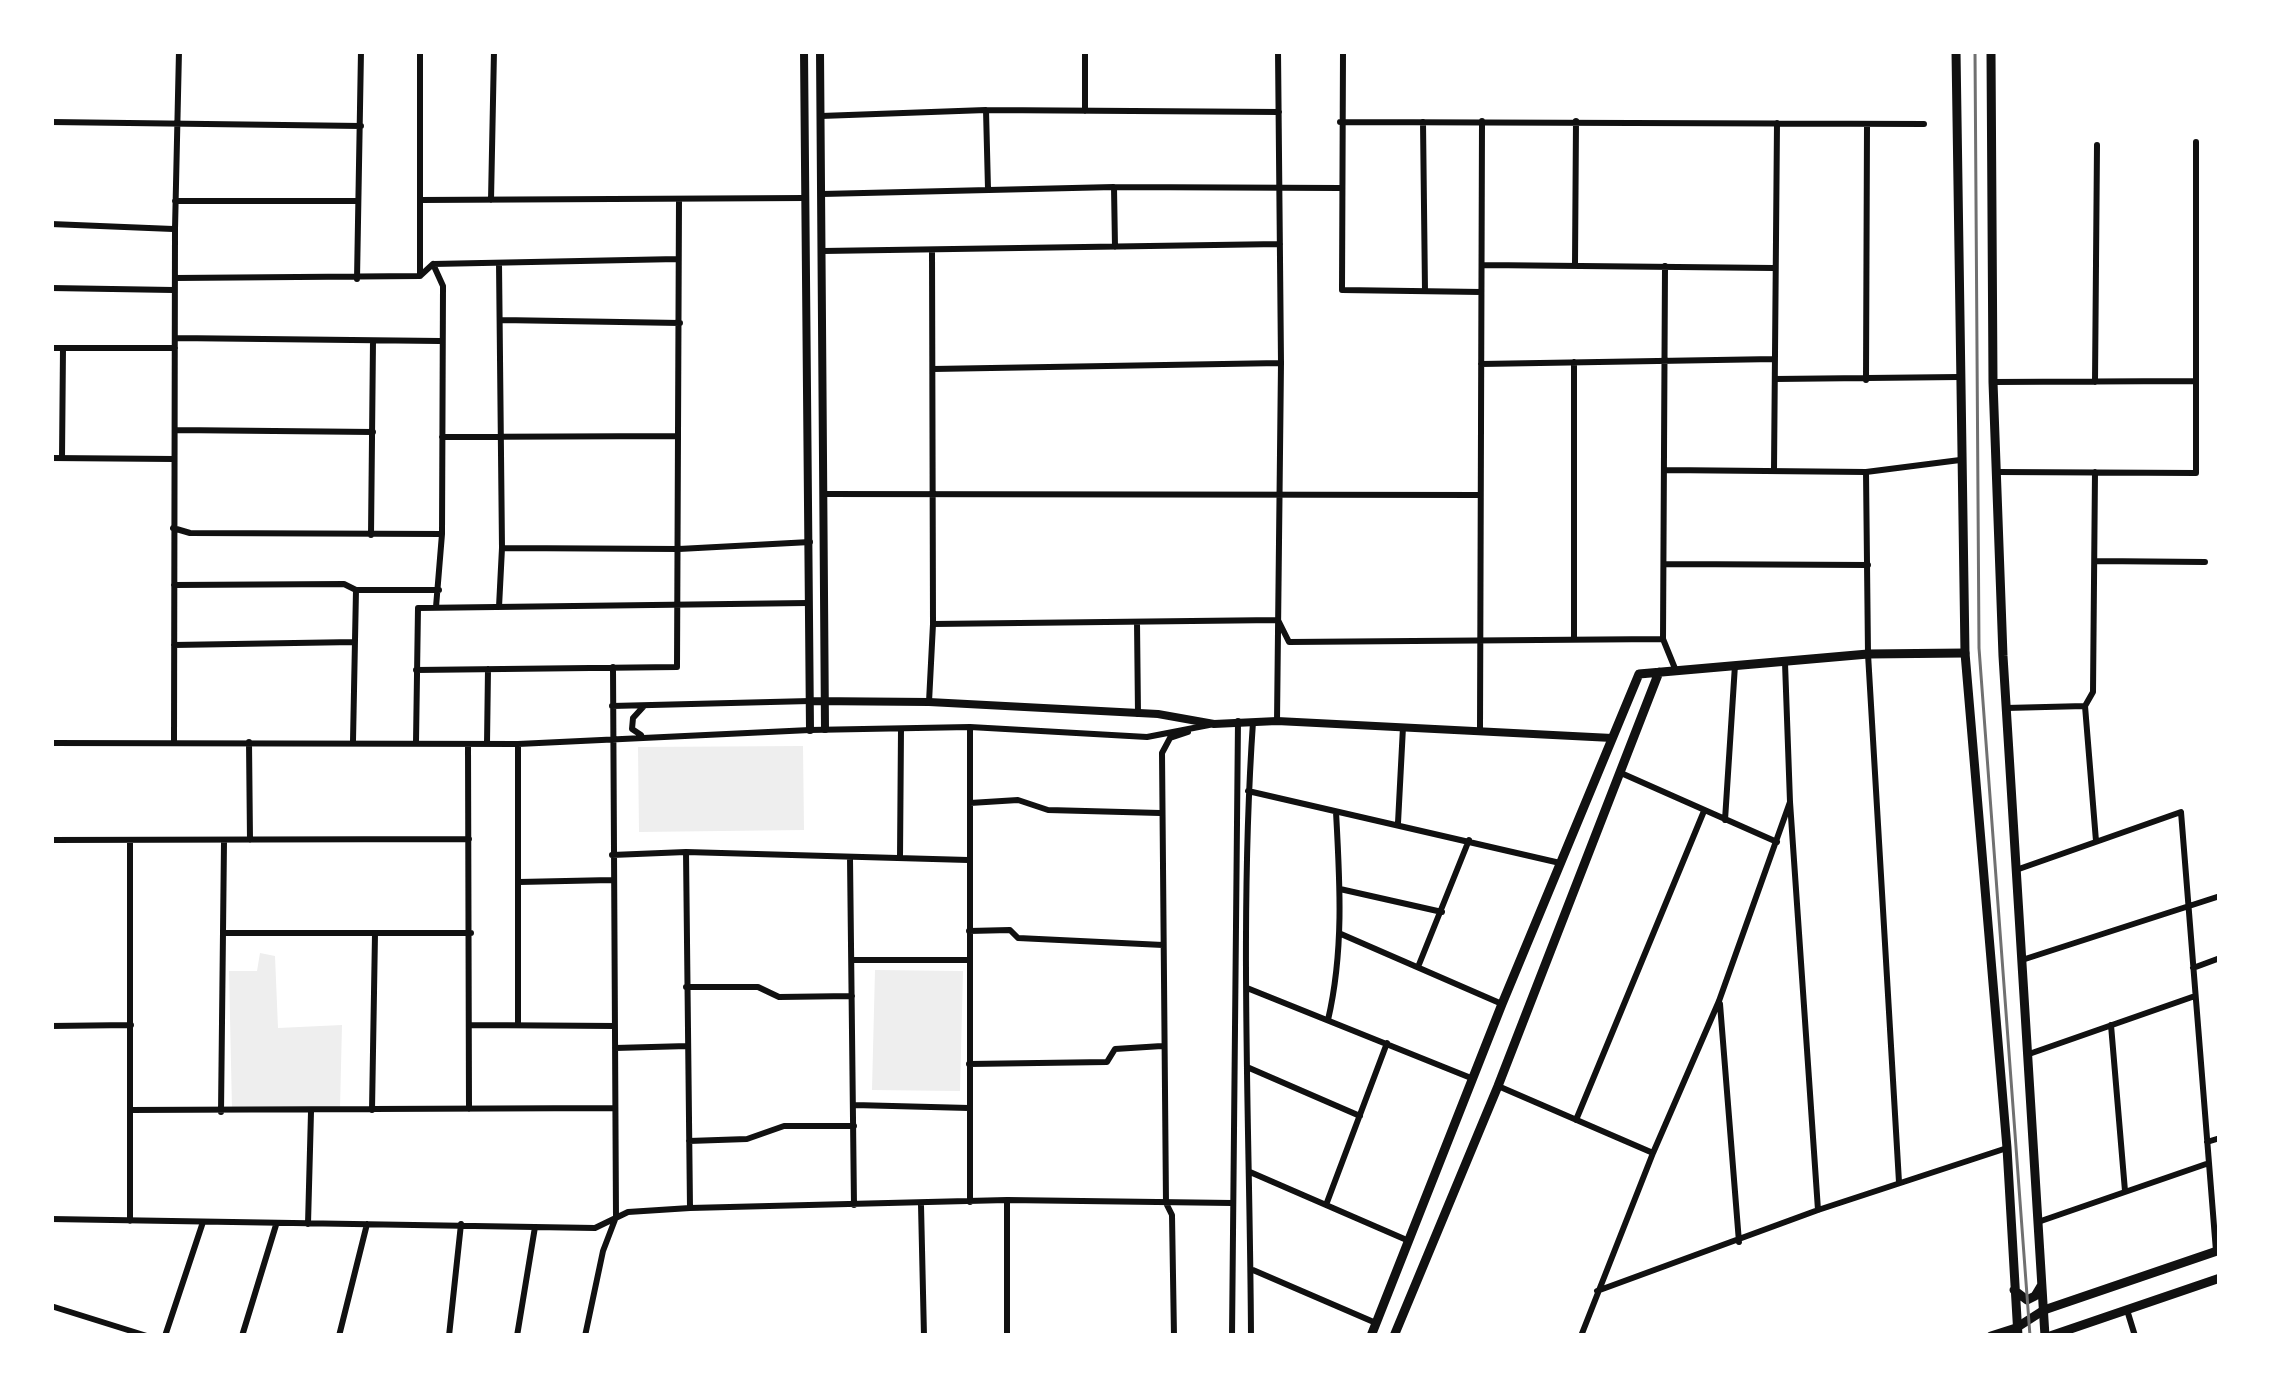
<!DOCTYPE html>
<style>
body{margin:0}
#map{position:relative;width:2271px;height:1387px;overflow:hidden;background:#fff;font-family:Arial,sans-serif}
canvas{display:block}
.frame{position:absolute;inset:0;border:54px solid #fff;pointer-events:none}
</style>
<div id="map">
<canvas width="2271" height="1387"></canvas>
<div class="frame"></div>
</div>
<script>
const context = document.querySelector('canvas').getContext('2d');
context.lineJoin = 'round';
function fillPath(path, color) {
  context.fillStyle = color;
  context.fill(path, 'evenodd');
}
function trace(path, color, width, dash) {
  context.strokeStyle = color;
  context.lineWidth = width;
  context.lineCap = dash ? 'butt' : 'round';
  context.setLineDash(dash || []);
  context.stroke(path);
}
const green = new Path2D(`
 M803 746 804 830 639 832 638 747Z
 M260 953 275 956 278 1028 342 1025 340 1108 232 1109 229 971H257Z
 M875 970 963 971 960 1091 872 1090Z`);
const minor = new Path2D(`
 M420 51V276
 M1343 51 1342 290 1481 292
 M986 110 988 189
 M1085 111V51
 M821 116 986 110 1279 112
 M51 122 361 126
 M1340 122 1924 124
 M1423 122 1425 291
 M1114 187 1115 247
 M822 194 1114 187 1340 188
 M420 200 805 198
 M491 200 494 51
 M175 201H358
 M51 224 173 229
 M823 251 1280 244
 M1575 264 1576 121
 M1484 265 1774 268
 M1665 266 1663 639 1676 671
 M175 278 420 276 433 264
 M357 279 361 51
 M51 288 173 290
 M501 320 680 323
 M175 338 440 341
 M51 348H175
 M1574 362V639
 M1481 364 1775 359
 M933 369 1281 363
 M1775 379 1959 377
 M1866 380 1867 125
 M1993 382 2194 381
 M2095 382 2097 145
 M175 430 373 432
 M442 437 678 436
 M51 458 174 459
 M62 458 63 348
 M1665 470 1866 472 1960 460
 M1774 470 1777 123
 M1866 472 1868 654 1899 1182
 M1998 472 2196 473V142
 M2095 472 2093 692 2085 706 2096 841
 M825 494 1480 495
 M173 528 190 533 442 534
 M371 535 373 341
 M502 548 679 549 810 542
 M2095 561 2205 562
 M1665 564 1868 565
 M174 585 344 584 356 590H439
 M436 607 442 534 443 286 433 264 678 259
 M499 607 502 548 499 263
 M1137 622 1138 714
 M933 624 1278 620 1289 642 1663 639
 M174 645 355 642
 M1785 663 1790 802 1818 1210
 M416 670 677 667 679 199
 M929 702 933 624 932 250
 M612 706 810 701
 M2006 708 2085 706
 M1277 721 1281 363 1278 51
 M1480 729 1482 121
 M641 735 632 729 633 718 644 706
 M353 741 356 590
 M249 742 250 840
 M416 742 418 608 808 603
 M51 743 518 744 810 730 970 727 1147 737 1209 725
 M174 743 175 229 179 51
 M468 744 469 1109
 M487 744 488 669
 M518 744V1024
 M1621 773 1777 842
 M1248 791 1560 863
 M970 803 1018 800 1048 810 1160 813
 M1725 820 1735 665
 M1398 823 1403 727
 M51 840 469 839
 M130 842V1221
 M686 852 690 1208
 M612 855 686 852 968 860
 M850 858 854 1205
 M900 858 901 729
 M2016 870 2181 812 2216 1251
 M519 882 612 880
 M1340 889 1442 912
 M969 931 1010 930 1018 938 1163 945
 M223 933H471
 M1341 934 1502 1004
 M852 960H969
 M2022 960 2220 896
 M1418 967 1469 840
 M2193 968 2220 958
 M686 987H758L779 997 852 996
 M1247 988 1471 1078
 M1720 1004 1739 1242
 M1328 1020C1344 951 1340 883 1336 812
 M471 1025 615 1026
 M2111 1025 2125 1191
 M51 1026 131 1025
 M615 1048 688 1046
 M2029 1054 2195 996
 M969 1064 1107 1062 1115 1049 1162 1046
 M1247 1067 1360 1116
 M1498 1086 1653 1153
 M854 1105 969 1108
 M130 1110 615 1108
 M372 1110 375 934
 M221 1112 224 842
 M1576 1120 1704 811
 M689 1141 747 1139 784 1126H854
 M2207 1142 2220 1138
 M1250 1172 1409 1241
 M970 1202V727
 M1007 1202V1336
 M921 1205 924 1336
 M1326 1205 1387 1043
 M51 1219 595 1228 628 1212 690 1208 1007 1200 1232 1203
 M2038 1222 2209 1163
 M308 1224 311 1112
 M1253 1270 1376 1323
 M1597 1291 1818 1210 2007 1148
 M51 1306 147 1336
 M2127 1310 2135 1336
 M165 1336 203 1222
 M242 1336 276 1225
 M339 1336 367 1224
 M449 1336 461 1224
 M517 1336 535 1227
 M585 1336 603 1251 616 1217 613 667
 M1174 1336 1172 1215 1166 1203 1162 753 1170 738 1188 732
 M1232 1336 1238 721
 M1251 1336C1250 1132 1239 926 1253 722
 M1581 1336 1653 1153 1719 1001 1790 802`);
const tertiary = new Path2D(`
 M804 51 810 730
 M820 51 825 729
 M810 701 929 702 1158 714 1214 724 1277 721 1612 738`);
const secondary = new Path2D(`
 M1371 1336 1502 1004 1639 674 1868 654 1965 653
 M1394 1336 1498 1086 1659 672
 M1991 1336 2016 1328 2044 1310 2220 1250
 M2050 1336 2220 1278`);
const primary = new Path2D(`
 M1956 51 1965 653 2007 1148 2018 1336
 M1991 51 1993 382 2003 656 2045 1336
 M2014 1290 2027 1300 2035 1296 2041 1286`);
const rail = new Path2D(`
 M1975 51 1979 648 2030 1336`);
fillPath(green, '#eee');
trace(minor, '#111', 6);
trace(tertiary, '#111', 8);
trace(secondary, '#111', 9);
trace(primary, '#111', 9);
trace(rail, '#707070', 3);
</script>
